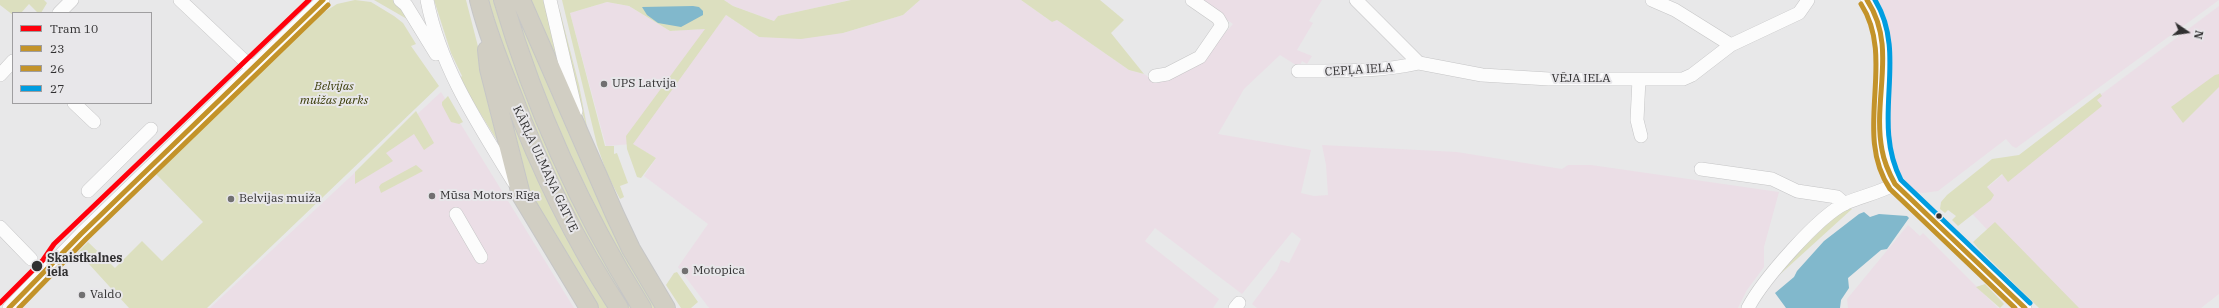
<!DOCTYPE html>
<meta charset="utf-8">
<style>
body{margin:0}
#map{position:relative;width:2219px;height:308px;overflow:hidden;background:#e8e8e9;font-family:"IBM Plex Serif",serif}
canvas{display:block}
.legend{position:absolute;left:12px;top:12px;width:140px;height:92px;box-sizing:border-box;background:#e8e7ea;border:1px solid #9f9ea0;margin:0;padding:5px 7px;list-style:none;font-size:12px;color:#313031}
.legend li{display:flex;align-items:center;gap:8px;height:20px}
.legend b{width:20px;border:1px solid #9f9ea0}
.north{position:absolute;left:2167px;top:12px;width:40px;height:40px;-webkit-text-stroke:3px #e8e7ea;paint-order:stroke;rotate:103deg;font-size:11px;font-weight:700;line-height:16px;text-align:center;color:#313031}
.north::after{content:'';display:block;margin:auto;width:14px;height:18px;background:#313031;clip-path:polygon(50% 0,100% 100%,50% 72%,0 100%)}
</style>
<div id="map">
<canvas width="2219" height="308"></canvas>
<ul class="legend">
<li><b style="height:5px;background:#ff000c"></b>Tram 10</li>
<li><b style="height:5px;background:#c3932a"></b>23</li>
<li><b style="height:5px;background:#c3932a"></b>26</li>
<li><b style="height:5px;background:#009de0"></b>27</li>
</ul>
<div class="north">N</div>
</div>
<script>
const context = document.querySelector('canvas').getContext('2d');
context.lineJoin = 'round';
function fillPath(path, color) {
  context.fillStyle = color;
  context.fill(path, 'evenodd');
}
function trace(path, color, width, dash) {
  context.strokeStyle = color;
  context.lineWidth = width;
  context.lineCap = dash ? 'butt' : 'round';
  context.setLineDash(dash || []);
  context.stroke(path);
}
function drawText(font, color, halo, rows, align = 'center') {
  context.font = font + ' "IBM Plex Serif",serif';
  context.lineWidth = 4;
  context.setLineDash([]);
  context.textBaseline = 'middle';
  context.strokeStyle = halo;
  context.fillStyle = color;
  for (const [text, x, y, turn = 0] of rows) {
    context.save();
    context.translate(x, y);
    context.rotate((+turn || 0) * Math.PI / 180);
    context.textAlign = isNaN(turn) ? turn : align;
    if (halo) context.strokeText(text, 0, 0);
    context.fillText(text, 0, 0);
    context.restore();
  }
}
const industrial = new Path2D(`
 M724 0H850L779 16 774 21 733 6Z
 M920 0H1021L1052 22 1057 20 1129 70 1144 74 1158 83 1173 76 1211 49 1233 24 1199 0H1322L1309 21 1313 23 1297 50 1312 56 1307 64 1302 61 1299 67 1280 55 1244 89 1218 134 1311 150 1301 193 1314 196 1328 195 1326 165 1322 145 1457 152 1562 169 1568 165H1591L1779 192 1764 247V267L1747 290 1738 308H1257L1252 304 1277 270 1281 260 1289 263 1301 239 1292 232 1242 294 1155 228 1145 241 1219 299 1213 308H709L678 267 708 224 644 176 656 158 632 144 606 146 570 13 607 2 629 6 670 31 716 28 726 15 759 37 843 33 903 15Z
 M1879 0H2219L2016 148 2012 146 2006 139 1938 191 1923 193 1917 192 1910 186 1893 164V153L1889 150 1890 46 1887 20Z
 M2219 6V294L2201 308H2069L2009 253 1965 206 2083 108Z
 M441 92 574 308H210Z
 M1908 225 1920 236 1923 233 1998 308H1848L1847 299Z`);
const green = new Path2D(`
 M0 0H44L47 3 41 13H38L29 4 21 13H13V15L0 5Z
 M355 0 371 2 394 16 403 23 416 44 411 46 439 86 207 308H129L78 252 88 242 115 268 142 241 162 261 203 222 156 174 313 19 337 4Z
 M374 0C380 0 387 0 393 0 403 2 416 23 415 33L407 19Z
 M434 0H466L506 155 459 79 462 76 451 53Z
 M488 0H493C520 81 550 161 590 237 603 261 618 284 632 308H628L621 297C592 247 564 196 540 143 520 97 504 48 488 0Z
 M511 0H516L660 308H652C586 216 547 106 511 0Z
 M525 0H544L561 76Z
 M562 0H724L733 6 774 21 778 16 851 0H920L903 15 843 33 801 39 759 37 726 15 633 144 656 158 641 178 637 177 627 149 626 136 705 29 670 31 629 6 607 2 570 13 605 146H614V154L617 153 628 183 620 186 624 197 620 199 607 174 597 145Z
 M1021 0H1100L1124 20 1111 33 1144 74 1129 70 1057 20 1052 22Z
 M557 6 560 11 579 85 588 132 575 89Z
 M494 70C529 151 562 233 609 308H596L554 239 524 181Z
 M2219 74V87L2183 123 2171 107 2215 75Z
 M2100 93 2102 96 2097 100 2102 106 2008 182 2002 174 1987 187 1994 195 1991 200 1958 226 1952 220 1956 216 1948 210 1945 213 1940 209 1941 202 1947 195 1992 159 2019 155Z
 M448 96 463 122 459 124 451 122 442 105V102Z
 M416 111 434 143 424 150 414 134 386 153 393 161 355 184V172Z
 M416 165 423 171 381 193 379 187 381 184Z
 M1850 208 1852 209 1776 278 1798 252 1841 211Z
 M1995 222 2079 308H2039L1978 248 1973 242Z
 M677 272 698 302 691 308H681L666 285 674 273Z
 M1985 284 2004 304 2000 308 1976 287Z`);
const water = new Path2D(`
 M693 6 699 7 703 11V15L681 27 658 23 647 15 642 7Z
 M1864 212 1870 217 1879 214 1907 216 1909 218 1887 249 1881 250 1848 278 1849 288 1841 300 1840 308H1786L1775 293 1794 277 1797 271 1824 241 1859 214Z`);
const minor = new Path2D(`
 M180 0 252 68
 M400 0 406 5 436 54
 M427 0C440 67 478 124 513 181
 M550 0 576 111
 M1356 0 1419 63 1482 75 1549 79H1683L1692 75 1731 45 1799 13 1808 0
 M1652 0 1675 10 1731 45
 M1867 0C1873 9 1879 20 1881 30 1890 79 1866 142 1895 184L2025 308
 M59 13 72 0
 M1298 71C1338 71 1380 72 1419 63
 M0 75 13 61
 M1155 76 1167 74 1200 57 1222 25 1218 18 1192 0
 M1639 79 1637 120 1641 136
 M74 103 94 122
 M1701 169 1772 179 1797 191 1837 197 1845 204
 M88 191 151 129
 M456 214 481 257
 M0 227 31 259
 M9 308 81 234 323 0
 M1235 308 1239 303
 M1748 308C1762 281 1818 216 1846 203 1862 196 1879 193 1895 184`);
const highway = new Path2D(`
 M479 0C487 32 500 64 512 94 540 169 575 241 619 308
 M503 0C535 109 582 212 642 308
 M521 0 615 215 631 249 666 308
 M487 50 489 69 521 195 589 308`);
const bus1 = new Path2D(`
 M1867 0C1898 47 1872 98 1882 150 1884 162 1889 173 1895 184L2025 308
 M9 308 81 234 323 0`);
const bus2 = new Path2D(`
 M1861 4C1897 60 1852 133 1890 189L2015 308
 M19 308 86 239 328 5`);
const bus3 = new Path2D(`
 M1875 0C1909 56 1870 120 1901 180L2030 303`);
const tram1 = new Path2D(`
 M0 303 43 260 54 244 309 0`);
const markers = [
 [604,84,4,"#717071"],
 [432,196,4,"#717071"],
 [231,199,4,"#717071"],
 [1939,216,3.5,"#313031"],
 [37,266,6,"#313031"],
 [685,271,4,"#717071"],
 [82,295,4,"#717071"]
];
const streetNames = [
 ["CEPĻA IELA",1359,70,-4],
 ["VĒJA IELA",1581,79],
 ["KĀRĻA ULMAŅA GATVE",545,169,65]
];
const poiNames = [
 ["UPS Latvija",612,84],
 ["Mūsa Motors Rīga",440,196],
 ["Belvijas muiža",239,199],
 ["Motopica",693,271],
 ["Valdo",90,295]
];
const parkNames = [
 ["Belvijas",334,87],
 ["muižas parks",334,101]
];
const stopNames = [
 ["Skaistkalnes",47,259],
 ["iela",47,273]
];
fillPath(industrial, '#ebdee6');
fillPath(green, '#dcdfbf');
fillPath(water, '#81b8cc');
trace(minor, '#c5c5c6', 14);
trace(highway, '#c6c6c6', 20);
trace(minor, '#fcfcfc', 13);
trace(highway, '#d1cec3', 18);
trace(bus1, '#c3932a', 5);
trace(bus2, '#c3932a', 5);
trace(bus3, '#009de0', 5);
trace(tram1, '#ff000c', 5);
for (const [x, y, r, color] of markers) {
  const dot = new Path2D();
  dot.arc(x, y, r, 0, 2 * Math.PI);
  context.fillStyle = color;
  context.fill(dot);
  trace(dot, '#e8e7ea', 1.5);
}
drawText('12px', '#313031', '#e8e7ea', streetNames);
drawText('12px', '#313031', '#e8e7ea', poiNames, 'left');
drawText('italic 12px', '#383a05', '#e8e7ea', parkNames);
drawText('bold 12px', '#313031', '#e8e7ea', stopNames, 'left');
</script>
